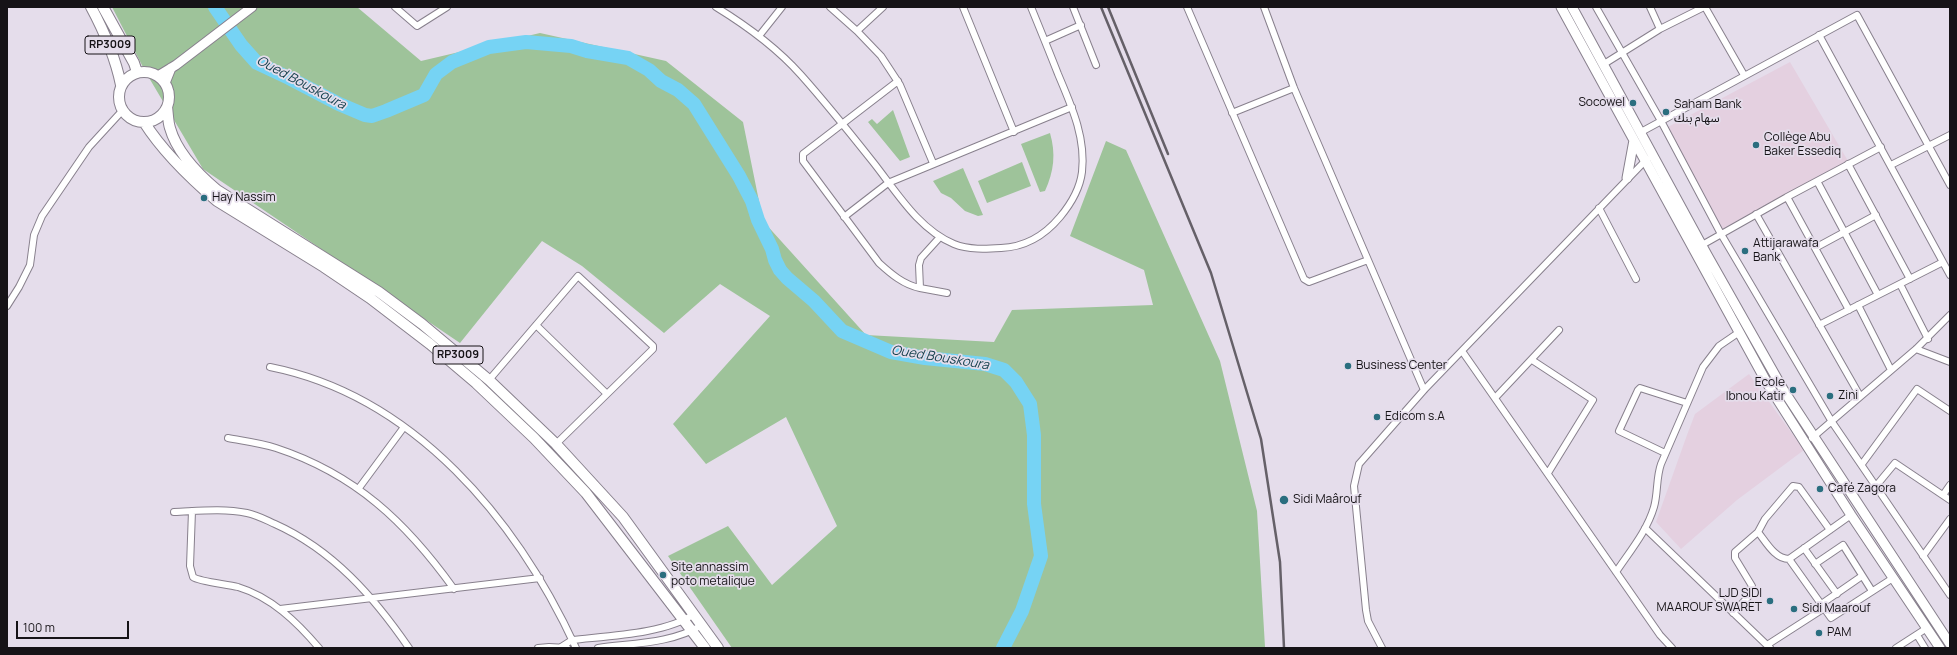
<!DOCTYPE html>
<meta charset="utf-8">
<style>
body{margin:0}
#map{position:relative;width:1957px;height:655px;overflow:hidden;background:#e5ddeb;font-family:Manrope,sans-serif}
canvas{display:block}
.frame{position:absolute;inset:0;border:8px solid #161317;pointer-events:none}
.scale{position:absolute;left:16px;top:621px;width:113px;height:18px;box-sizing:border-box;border:2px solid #161317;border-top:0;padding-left:5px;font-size:12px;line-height:14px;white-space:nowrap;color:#161317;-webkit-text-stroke:3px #e5ddeb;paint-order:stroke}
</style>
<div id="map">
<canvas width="1957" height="655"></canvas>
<div class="frame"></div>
<div class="scale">100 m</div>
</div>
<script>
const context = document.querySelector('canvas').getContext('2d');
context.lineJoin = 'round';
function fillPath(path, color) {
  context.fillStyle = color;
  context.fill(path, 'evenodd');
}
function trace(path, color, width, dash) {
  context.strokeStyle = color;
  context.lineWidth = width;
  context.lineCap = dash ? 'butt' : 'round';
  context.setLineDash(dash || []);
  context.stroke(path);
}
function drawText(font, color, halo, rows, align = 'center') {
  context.font = font + ' Manrope,"Noto Sans Arabic",sans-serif';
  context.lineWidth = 3.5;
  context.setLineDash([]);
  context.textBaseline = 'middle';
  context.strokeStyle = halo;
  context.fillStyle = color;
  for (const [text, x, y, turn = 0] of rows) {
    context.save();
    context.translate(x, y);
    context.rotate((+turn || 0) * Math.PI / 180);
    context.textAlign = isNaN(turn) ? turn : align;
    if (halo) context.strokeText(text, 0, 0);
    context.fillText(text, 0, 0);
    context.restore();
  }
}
const education = new Path2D(`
 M1790 62 1848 161 1722 231 1666 128Z
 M1749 374 1804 450 1737 500 1681 549 1656 522 1687 435 1695 414Z`);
const green = new Path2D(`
 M112 7H357L421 61 540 33 666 61 743 122 763 221 866 335 994 342 1012 310 1153 305 1144 270 1070 236 1106 141 1126 150 1220 361 1257 511 1265 647 732 648 668 556 728 526 772 585 837 526 786 417 706 464 673 424 770 316 720 284 664 333 582 266 542 241 460 343 203 169 145 71Z
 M893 110 910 157 900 161 868 122 872 119 877 124Z
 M1050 133C1056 154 1054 171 1045 191L1040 192 1021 144Z
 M1022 162 1031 186 987 203 978 181Z
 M963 168 983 215 978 216 965 211 951 198 941 193 933 181Z`);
const river = new Path2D(`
 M215 7 241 45 257 63 289 78 339 104 365 115 372 116 386 111 424 95 436 74 452 62 489 47 526 42 571 46 587 51 628 58 649 70 661 81 678 90 694 104 739 176 752 201 758 220 772 249 775 260 780 270 787 278 814 301 842 331 891 352 925 358 985 364 1004 370 1016 382 1030 404 1034 435V504L1041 556 1022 611 1003 648`);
const street = new Path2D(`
 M395 7 417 26 447 7
 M716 7C747 26 777 48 801 75 826 103 850 133 873 162 896 191 918 229 954 244 969 250 986 249 1001 248 1025 247 1045 235 1060 217 1070 205 1080 188 1082 172 1086 137 1071 105 1058 74 1049 51 1040 29 1031 7
 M830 7 857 31 883 7
 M963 7 1014 132
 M1073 7 1096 65
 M1187 7 1304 279 1309 282 1368 260
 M1264 7 1294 88 1424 390
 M1596 7 1661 121 1721 234 1832 422 1950 595
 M1650 7 1660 29
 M1705 7 1744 75
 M857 31 881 56 900 85 933 163
 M1819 35 1950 275
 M759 36 782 7
 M1045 41 1081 25
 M1604 64 1660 29 1704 7
 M898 81 803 154V161L879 263C891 274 904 285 920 288L919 265 921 258 940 237
 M1232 113 1294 88
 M1641 132 1857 15 1950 185
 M1848 164 1910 279
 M1891 165 1950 135
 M1817 181 1878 295
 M1787 197 1849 310
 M1599 208 1636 279
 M1756 214 1860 396
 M844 217 888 183 1072 107
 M1702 245 1787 197 1881 147
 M1815 248 1876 215
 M1900 284 1928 339
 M920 288 947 293
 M1858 305 1891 370
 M7 306 19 287 30 265 34 235 42 216 89 147 122 111
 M536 325 607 394
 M1819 325 1943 262
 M1916 349 1950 362
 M1462 351 1660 635 1672 648
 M1532 360 1593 400 1548 473
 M270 367C415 396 517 520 576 648
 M489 380 578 276 653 346V349L556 444
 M1495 398 1559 330
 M228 438C244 441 261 443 276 448 355 474 406 522 454 589
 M1812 438 1916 349 1950 315
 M1665 453 1619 431 1638 390 1640 388 1687 403
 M1862 464 1917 389 1950 411
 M1876 486 1895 463 1950 500
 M359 488 404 427
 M1943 495 1950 485
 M192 511 190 566 193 577C200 582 227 584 238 587 271 597 297 622 319 648
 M174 512C198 511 223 508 247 513 257 515 266 520 275 524 333 550 374 597 409 648
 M1645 528 1770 648
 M1758 532C1766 542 1775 559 1789 559L1851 515
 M1804 548 1837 594
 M1923 556 1950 519
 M1789 559 1831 618 1893 578
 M1815 564 1843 545 1872 591
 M1616 572C1630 551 1647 531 1654 507 1658 493 1656 478 1661 464L1703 367 1719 346 1738 333
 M1820 605 1862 576
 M280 609 540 578
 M1733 613 1748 597 1752 586 1735 558V552L1758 532 1765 519 1793 486 1799 487 1830 530
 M1917 635 1925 648
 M1767 645 1823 609
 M561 647 572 640C606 636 666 634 694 614
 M538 648 549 647 567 648
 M598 648C632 643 671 644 702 625
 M1382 648 1368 621 1366 610 1354 486 1359 464 1424 390 1647 159
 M1896 648 1927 628`);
const secondary = new Path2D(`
 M1561 7 1767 383 1851 515 1940 648
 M1572 7 1707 255 1784 391 1950 644
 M158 76 176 65 252 7
 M165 83 171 68
 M1627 178 1634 140`);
const primary = new Path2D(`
 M91 7C105 33 115 56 121 85
 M103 7 134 63 137 72
 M119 97a25 25 0 1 1 50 0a25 25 0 1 1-50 0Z
 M167 107C168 114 168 122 170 128 177 153 198 174 217 190L379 292 422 324 489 380 556 444 623 517 718 648
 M144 122C163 152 190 178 217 201L324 267 370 298 430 344 476 383 534 438 586 493 705 648`);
const rail = new Path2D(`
 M1101 7 1211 273 1261 439 1280 562 1284 648
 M1108 7 1168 154`);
const markers = [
 [1633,103,4,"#2a6e7f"],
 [1666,112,4,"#2a6e7f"],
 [1756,145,4,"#2a6e7f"],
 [204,198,4,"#2a6e7f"],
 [1745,251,4,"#2a6e7f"],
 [1348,366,4,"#2a6e7f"],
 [1793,390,4,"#2a6e7f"],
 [1830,396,4,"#2a6e7f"],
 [1377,417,4,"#2a6e7f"],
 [1820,489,4,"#2a6e7f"],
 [1284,500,5,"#2a6e7f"],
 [663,575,4,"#2a6e7f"],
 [1770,601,4,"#2a6e7f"],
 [1794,609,4,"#2a6e7f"],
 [1819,633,4,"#2a6e7f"]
];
const shields = [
 [110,45,50],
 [458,355,50]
];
const shieldNames = [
 ["RP3009",110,45],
 ["RP3009",458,355]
];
const poiNames = [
 ["Socowel",1625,103,"right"],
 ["Saham Bank",1674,105],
 ["سهام بنك",1674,119],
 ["Collège Abu",1764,138],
 ["Baker Essediq",1764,152],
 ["Hay Nassim",212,198],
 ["Attijarawafa",1753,244],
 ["Bank",1753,258],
 ["Business Center",1356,366],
 ["Ecole",1785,383,"right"],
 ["Ibnou Katir",1785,397,"right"],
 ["Zini",1838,396],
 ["Edicom s.A",1385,417],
 ["Café Zagora",1828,489],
 ["Sidi Maârouf",1293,500],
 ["Site annassim",671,568],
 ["poto metalique",671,582],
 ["LJD SIDI",1762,594,"right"],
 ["MAAROUF SWARET",1762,608,"right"],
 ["Sidi Maarouf",1802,609],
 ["PAM",1827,633]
];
const waterNames = [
 ["Oued Bouskoura",301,83,28],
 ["Oued Bouskoura",940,358,9]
];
fillPath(education, '#e4d0e0');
fillPath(green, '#9ec39a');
trace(river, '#76d3f4', 14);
trace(street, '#88808d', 8);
trace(secondary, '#88808d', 11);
trace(primary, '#88808d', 12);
trace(street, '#fff', 6);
trace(secondary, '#fff', 9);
trace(primary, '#fff', 10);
trace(rail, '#656068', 2.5);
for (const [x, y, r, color] of markers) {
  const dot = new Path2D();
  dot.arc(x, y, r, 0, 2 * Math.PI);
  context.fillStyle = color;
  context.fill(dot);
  trace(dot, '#e5ddeb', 1.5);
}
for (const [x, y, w] of shields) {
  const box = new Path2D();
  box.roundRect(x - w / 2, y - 9, w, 18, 3);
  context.fillStyle = '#e5ddeb';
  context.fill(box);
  trace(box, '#161317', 1);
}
drawText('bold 11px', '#161317', null, shieldNames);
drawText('12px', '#161317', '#e5ddeb', poiNames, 'left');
drawText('italic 13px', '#16414e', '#e5ddeb', waterNames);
</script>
